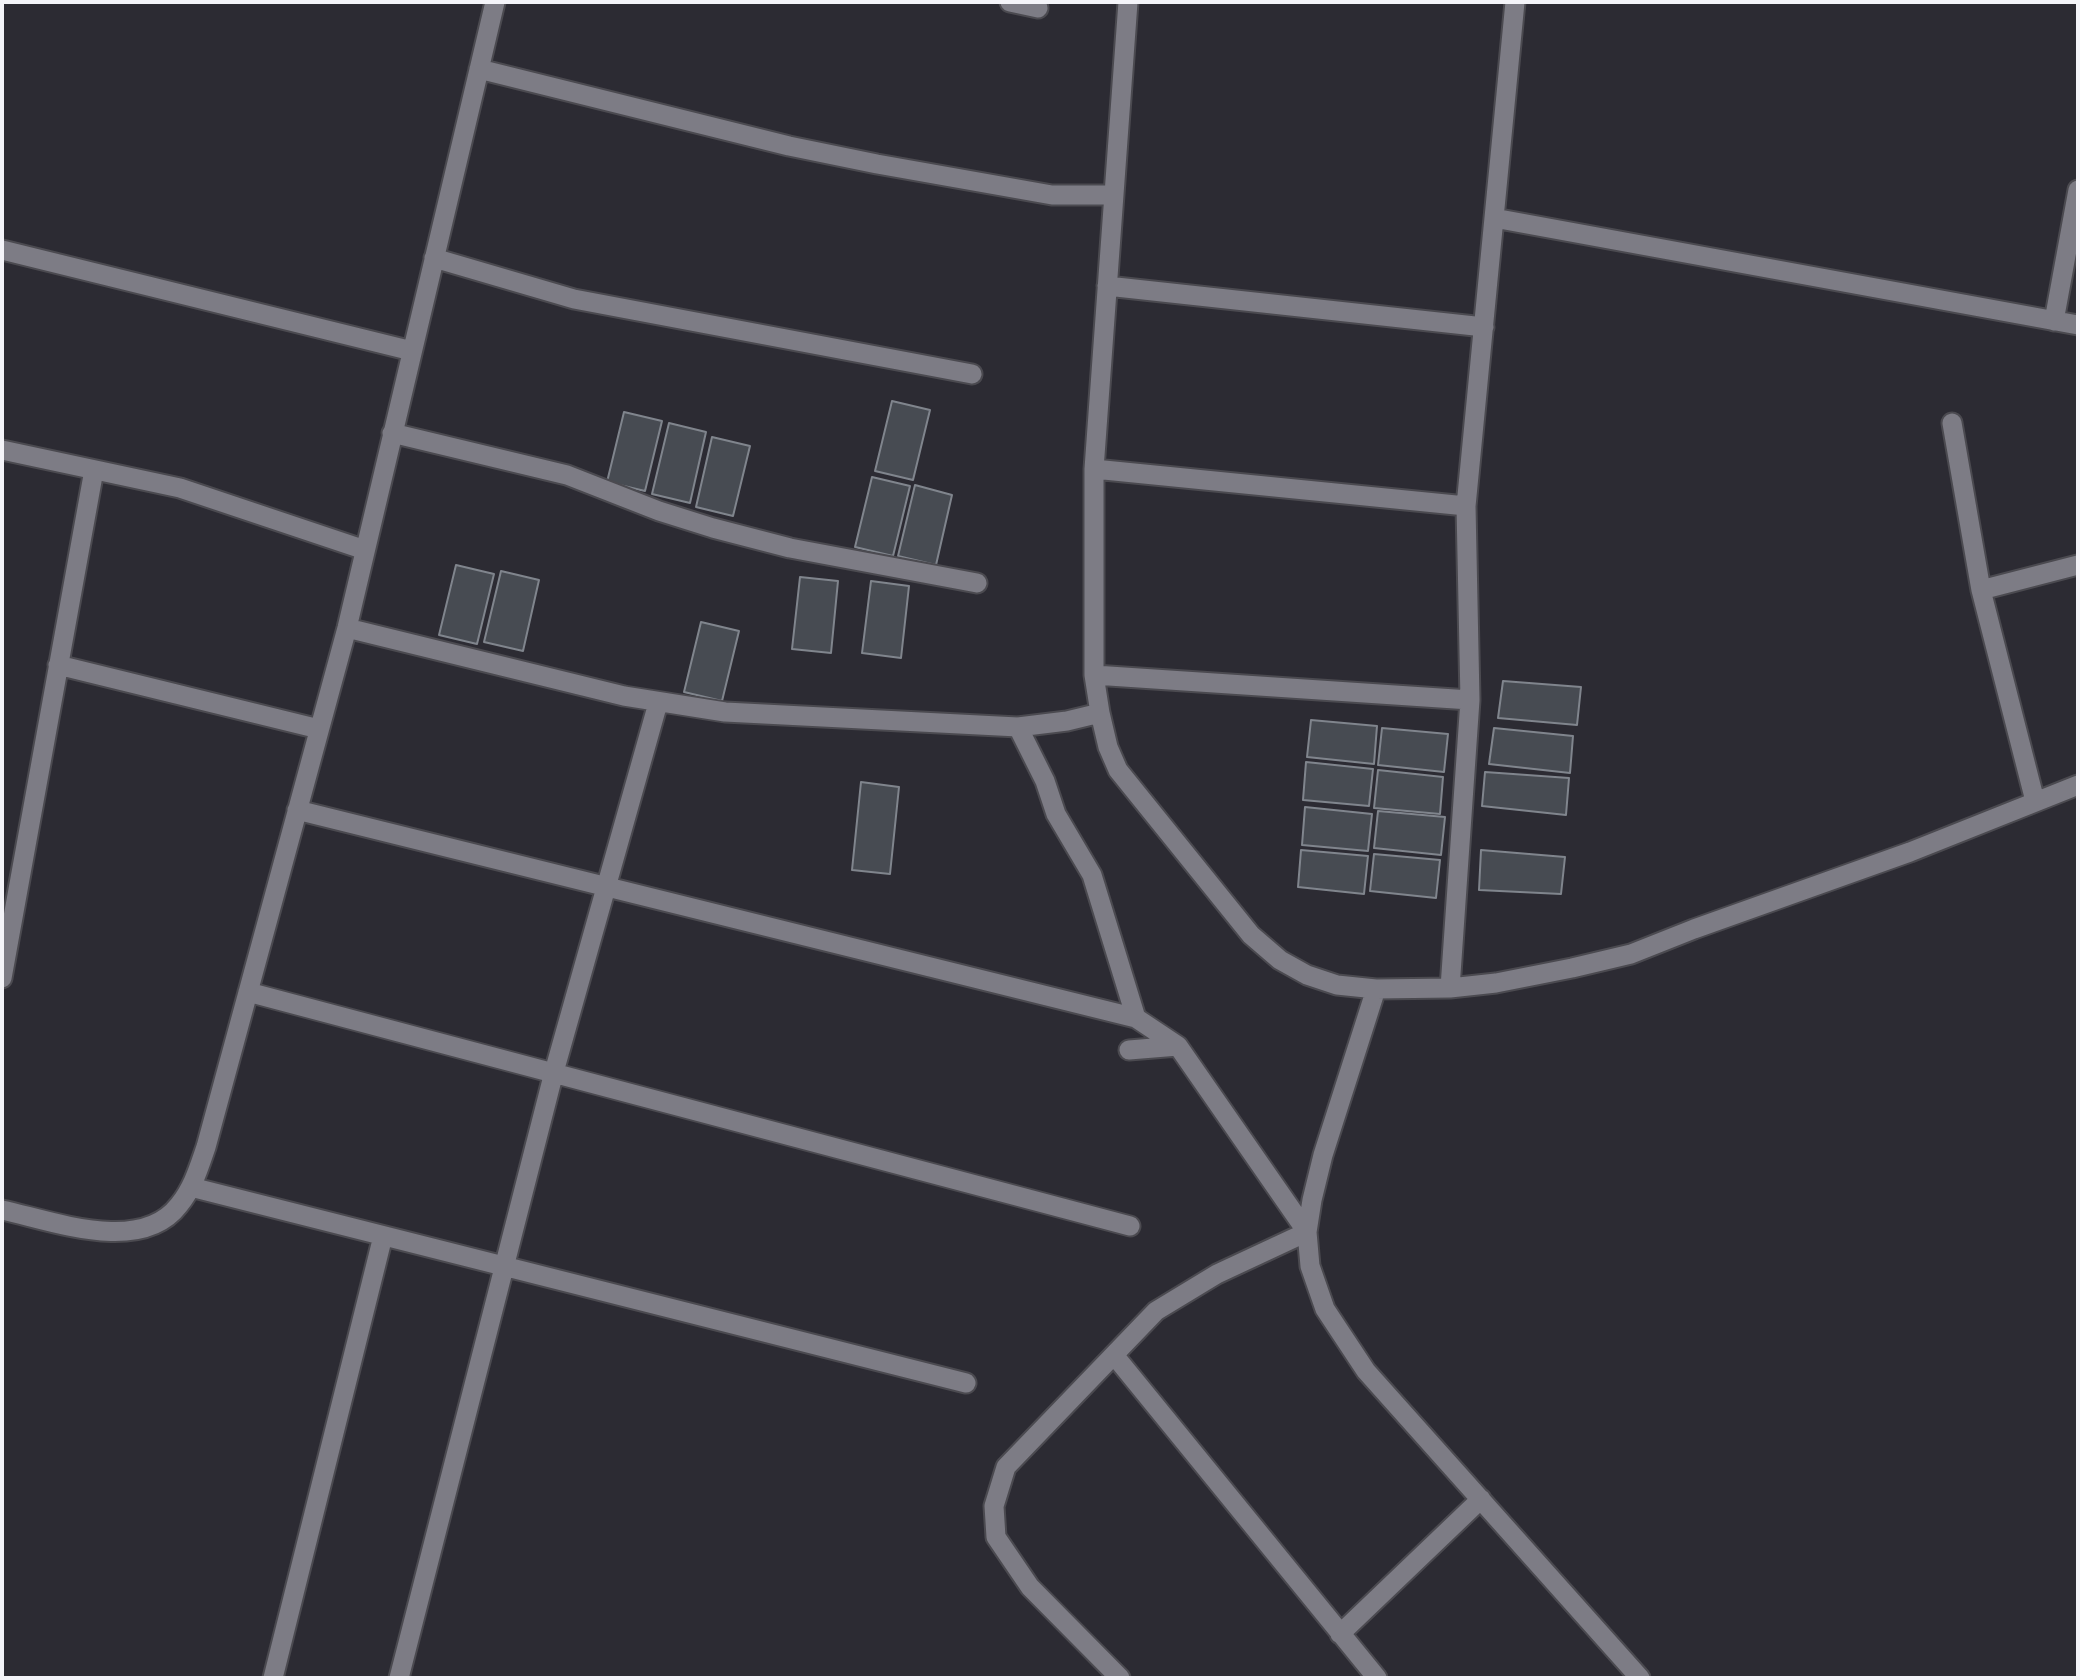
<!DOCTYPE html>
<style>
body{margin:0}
#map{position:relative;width:2080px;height:1680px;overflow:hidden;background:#2c2b33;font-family:"Exo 2",sans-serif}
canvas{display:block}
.frame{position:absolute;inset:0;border:4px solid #f4f4f9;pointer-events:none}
</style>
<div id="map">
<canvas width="2080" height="1680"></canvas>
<div class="frame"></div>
</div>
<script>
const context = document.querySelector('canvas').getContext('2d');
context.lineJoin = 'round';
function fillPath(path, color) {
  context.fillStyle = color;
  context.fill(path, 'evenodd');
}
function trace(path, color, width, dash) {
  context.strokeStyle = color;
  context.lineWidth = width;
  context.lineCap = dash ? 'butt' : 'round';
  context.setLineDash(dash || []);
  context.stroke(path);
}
const building = new Path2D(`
 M892 401 930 410 913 480 875 471Z
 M624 412 662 421 645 491 607 482Z
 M669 423 706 432 690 503 652 494Z
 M712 437 750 446 733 516 696 507Z
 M872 477 910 486 893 556 855 547Z
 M915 485 952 495 936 565 898 556Z
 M456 565 494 574 477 644 439 635Z
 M501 571 539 580 523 651 484 642Z
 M800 577 838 581 831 653 792 649Z
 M871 581 909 586 901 658 862 653Z
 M701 622 739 631 722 701 684 692Z
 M1503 681 1581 687 1577 725 1498 718Z
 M1311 720 1377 726 1374 764 1307 757Z
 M1382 728 1448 734 1444 772 1378 765Z
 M1494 728 1573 736 1570 773 1489 764Z
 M1306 762 1373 769 1369 806 1303 800Z
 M1378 770 1443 777 1440 814 1374 808Z
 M1485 772 1569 778 1566 815 1482 806Z
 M861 782 899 787 890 874 852 870Z
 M1305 807 1372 814 1368 851 1302 845Z
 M1378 811 1445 817 1441 855 1374 848Z
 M1301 850 1368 856 1364 894 1298 887Z
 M1481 850 1565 857 1561 894 1479 890Z
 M1374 854 1440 860 1436 898 1370 891Z`);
const minor = new Path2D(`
 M1010 2 1038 8
 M1128 2 1094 469V675L1100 713 1108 747 1118 770 1251 935 1280 960 1307 975 1337 985 1376 989 1450 988 1496 983 1572 968 1631 954 1694 929 1910 852 2078 785
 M479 69 789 146 877 164 1052 195H1113
 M1494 218 2078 325
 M2 250 412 351
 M434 258 574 299 972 374
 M1107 286 1484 327
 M2054 321 2078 190
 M1952 423 1981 590 2035 801
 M392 433 567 475 659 511 713 528 790 548 977 583
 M2 450 180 488 365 550
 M1094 469 1466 506
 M1981 590 2078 565
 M347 628 624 696 725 712 1018 727 1067 721 1100 713
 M58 665 319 729
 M1094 675 1470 700
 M1018 727 1045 781 1056 814 1092 875 1136 1018 1178 1046 1307 1232 1217 1274 1156 1311 1006 1467 994 1506 996 1537 1030 1587 1120 1678
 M297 810 1136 1018
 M2 978 94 470
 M1450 988 1470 700 1466 506 1515 2
 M1376 989 1323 1155 1312 1200 1307 1232 1310 1266 1325 1309 1366 1371 1640 1678
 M248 992 1130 1226
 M1129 1050 1178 1046
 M191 1187 966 1383
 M2 1210C53 1221 141 1255 179 1205 193 1188 199 1167 206 1147L347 628 495 2
 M1114 1355 1377 1678
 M1340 1634 1481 1499
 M273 1678 383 1236
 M399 1678 554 1072 658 703`);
fillPath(building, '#474b52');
trace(building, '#80858d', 2);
trace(minor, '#4b4a50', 23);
trace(minor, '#7d7c85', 19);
</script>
